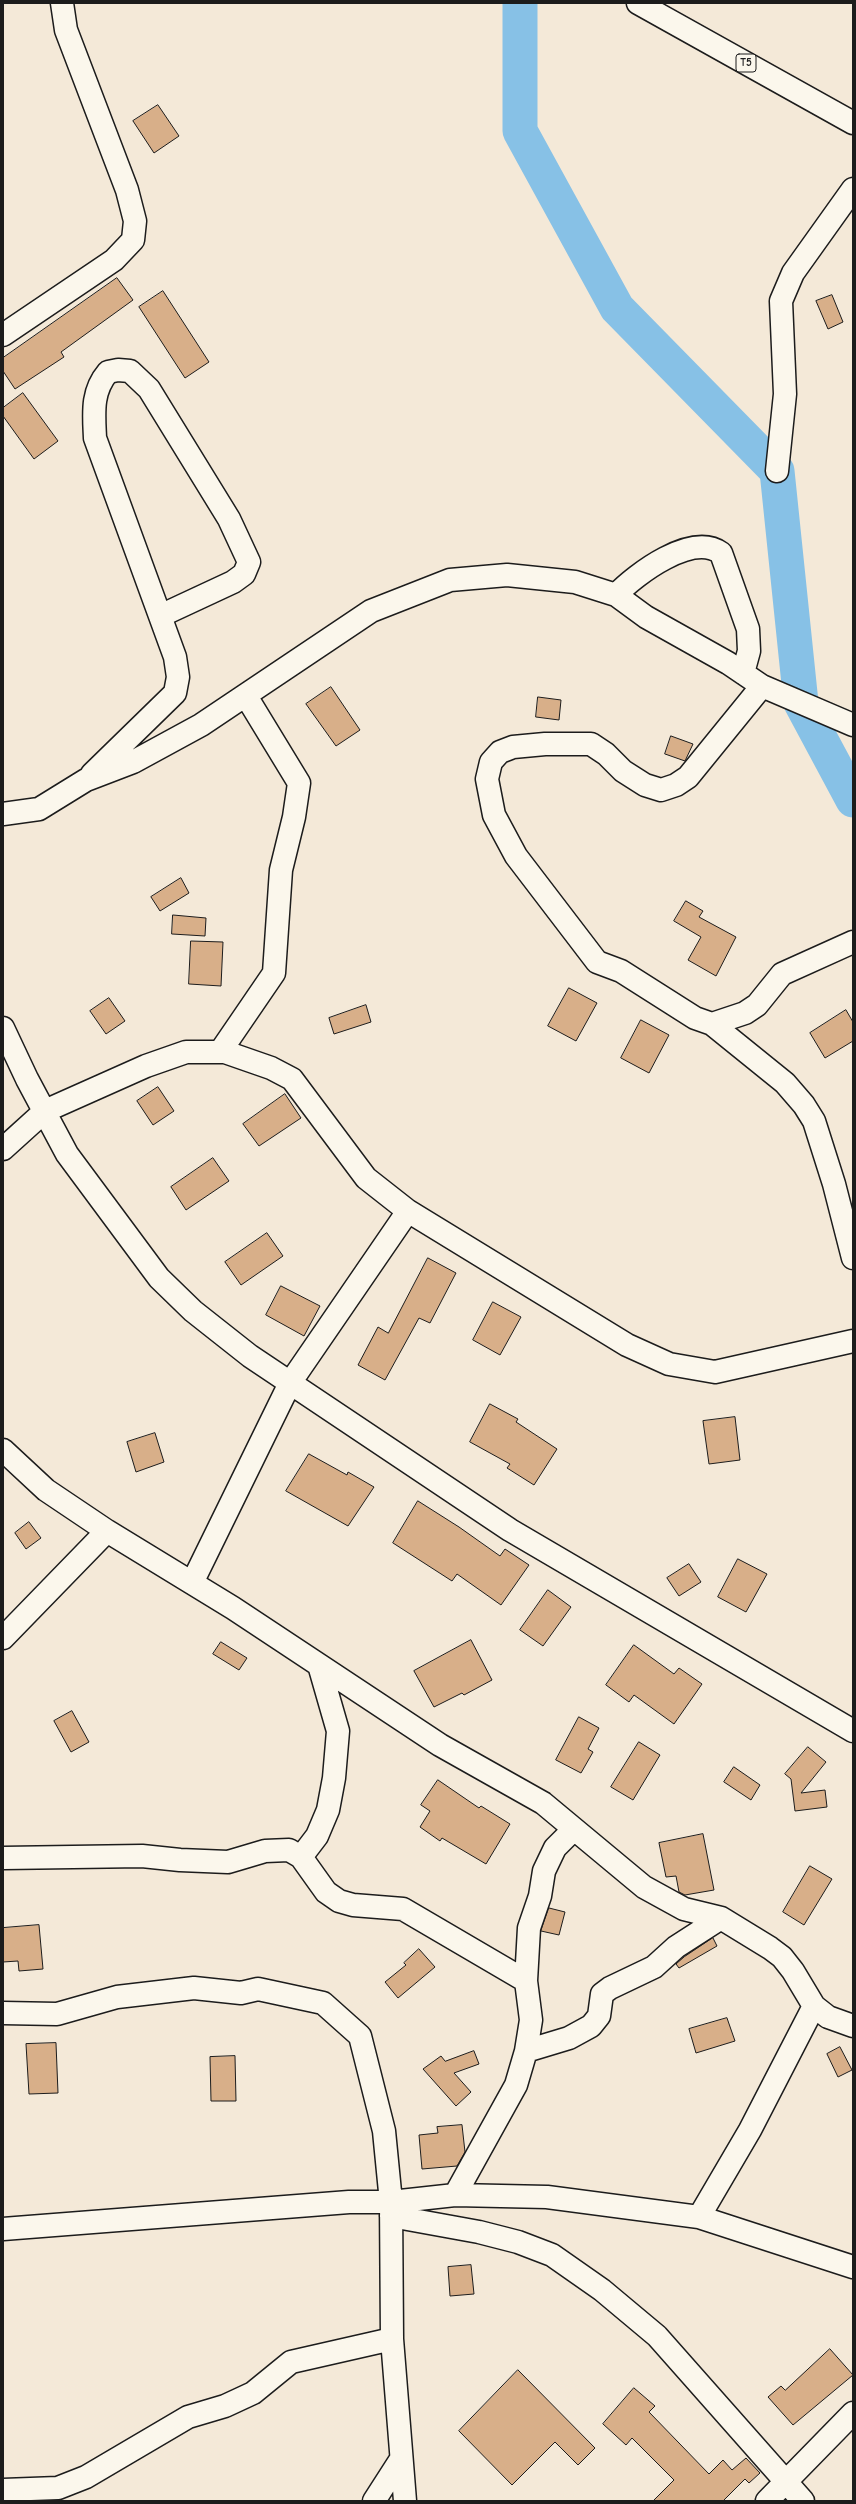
<!DOCTYPE html>
<style>
body{margin:0}
#map{position:relative;width:856px;height:2504px;overflow:hidden;background:#f4e9d8;font-family:"Comic Neue",sans-serif}
canvas{display:block}
.frame{position:absolute;inset:0;border:4px solid #1c1c1c;pointer-events:none}
</style>
<div id="map">
<canvas width="856" height="2504"></canvas>
<div class="frame"></div>
</div>
<script>
const context = document.querySelector('canvas').getContext('2d');
context.lineJoin = 'round';
function trace(path, color, width, dash) {
  context.strokeStyle = color;
  context.lineWidth = width;
  context.lineCap = dash ? 'butt' : 'round';
  context.setLineDash(dash || []);
  context.stroke(path);
}
function fillPath(path, color) {
  context.fillStyle = color;
  context.fill(path, 'evenodd');
}
function drawText(font, color, halo, rows, align = 'center') {
  context.font = font + ' "Comic Neue",sans-serif';
  context.lineWidth = 3;
  context.setLineDash([]);
  context.textBaseline = 'middle';
  context.strokeStyle = halo;
  context.fillStyle = color;
  for (const [text, x, y, turn = 0] of rows) {
    context.save();
    context.translate(x, y);
    context.rotate((+turn || 0) * Math.PI / 180);
    context.textAlign = isNaN(turn) ? turn : align;
    if (halo) context.strokeText(text, 0, 0);
    context.fillText(text, 0, 0);
    context.restore();
  }
}
const river = new Path2D(`
 M520 3V131L617 308 777 471 801 703 853 800`);
const building = new Path2D(`
 M158 105 179 136 154 153 133 121Z
 M117 278 133 300 61 352 64 357 15 389 3 371V358Z
 M163 291 209 362 185 378 139 307Z
 M832 295 843 322 828 329 816 301Z
 M23 393 58 441 34 459 3 416V408Z
 M331 687 360 730 336 746 306 704Z
 M538 697 561 700 559 720 536 717Z
 M671 736 693 744 685 761 665 754Z
 M181 878 189 893 160 911 151 897Z
 M686 901 703 911 699 917 736 937 716 976 688 960 701 937 674 921Z
 M173 915 206 918 205 936 172 934Z
 M191 941 223 942 221 986 189 984Z
 M569 988 597 1003 576 1041 548 1026Z
 M109 998 125 1021 106 1034 90 1011Z
 M366 1005 371 1022 334 1034 329 1018Z
 M846 1010 853 1022V1041L825 1058 810 1033Z
 M641 1020 669 1035 649 1073 621 1058Z
 M158 1087 174 1111 153 1125 137 1101Z
 M285 1094 301 1118 259 1146 243 1124Z
 M213 1158 229 1181 186 1210 171 1187Z
 M267 1233 283 1256 241 1285 225 1262Z
 M428 1258 456 1273 430 1323 419 1318 385 1380 358 1365 378 1327 388 1333Z
 M281 1286 320 1306 304 1336 266 1315Z
 M493 1302 521 1317 500 1355 473 1340Z
 M490 1404 518 1419 516 1422 557 1449 534 1485 507 1468 510 1464 470 1442Z
 M735 1417 740 1460 709 1464 703 1421Z
 M155 1433 164 1462 136 1472 127 1442Z
 M309 1454 347 1475 348 1472 374 1487 348 1526 286 1491Z
 M418 1501 459 1527 500 1556 505 1549 529 1565 501 1605 457 1574 452 1581 393 1543Z
 M29 1522 41 1538 26 1549 15 1533Z
 M738 1559 767 1574 746 1612 718 1597Z
 M689 1564 701 1582 679 1596 667 1578Z
 M548 1590 571 1607 543 1646 520 1630Z
 M471 1640 492 1680 464 1695 462 1693 434 1707 414 1671Z
 M221 1642 247 1658 239 1670 213 1654Z
 M634 1645 674 1674 679 1668 702 1684 674 1724 634 1695 629 1702 606 1685Z
 M72 1711 89 1742 71 1752 54 1721Z
 M579 1717 599 1728 588 1749 593 1752 581 1773 556 1760Z
 M639 1742 660 1755 633 1800 611 1787Z
 M808 1747 826 1762 801 1793 825 1790 827 1807 795 1811 791 1779 785 1774Z
 M734 1767 760 1785 751 1800 724 1782Z
 M438 1780 479 1808 481 1806 510 1824 486 1864 442 1838 440 1841 420 1827 430 1811 421 1805Z
 M703 1834 714 1890 685 1895 679 1892 676 1876 666 1877 659 1843Z
 M810 1866 832 1879 804 1925 783 1912Z
 M549 1908 565 1912 559 1935 541 1931Z
 M39 1925 43 1969 19 1971 18 1961 3 1962V1928Z
 M713 1938 717 1946 679 1968 676 1964 684 1957Z
 M419 1949 435 1967 398 1998 385 1982 406 1965 404 1963Z
 M727 2018 735 2041 696 2053 689 2029Z
 M56 2043 58 2093 29 2094 26 2044Z
 M840 2047 852 2070 838 2077 827 2054Z
 M474 2051 479 2064 454 2073 471 2092 456 2106 423 2069 441 2056 445 2061Z
 M235 2056 236 2101H211L210 2057Z
 M462 2125 465 2152 457 2166 422 2169 419 2135 438 2133 437 2127Z
 M471 2265 474 2294 450 2296 448 2267Z
 M830 2349 853 2375 793 2425 768 2397 781 2386 785 2390Z
 M518 2370 595 2448 578 2465 555 2442 512 2485 459 2431Z
 M634 2388 655 2406 649 2412 709 2474 723 2460 732 2470 746 2458 760 2473 749 2483 745 2479 723 2501H653L674 2480 632 2438 626 2445 603 2424Z`);
const minor = new Path2D(`
 M3 335 114 260 133 240 135 221 127 190 66 30 62 3
 M777 471 785 394 781 301 793 273 853 189
 M616 595C636 574 692 532 721 553L748 629 749 651 743 673
 M762 686 688 777 676 785 661 790 645 785 623 771 606 754 591 744H545L513 747 500 752 491 762 487 779 494 815 516 856 597 962 621 971 695 1018 712 1024 785 1083 804 1105 814 1121 834 1184 853 1258
 M92 774 175 693 178 677 175 657 95 438C94 414 91 392 108 372L118 370 130 371 149 389 229 519 249 562 244 574 233 582 160 616
 M3 814 39 809 86 780 133 762 201 725 371 611 450 580 507 575 575 582 616 595 646 617 728 663 762 686 853 725
 M712 1024 745 1013 757 1005 782 974 853 942
 M3 1028 27 1079 67 1154 159 1278 193 1311 250 1356 510 1530 853 1731
 M220 1052 274 973 281 870 294 817 299 783 246 696
 M3 1149 45 1111 146 1066 186 1052H225L271 1068 292 1079 366 1178 408 1211 627 1345 669 1364 715 1372 853 1341
 M3 1450 46 1490 107 1531 233 1608 440 1745 543 1803 644 1887 684 1909 721 1918 770 1948 782 1957 793 1971 814 2006 828 2017 853 2026
 M192 1583 290 1383 408 1211
 M3 1638 107 1531
 M301 1857 317 1836 328 1810 334 1778 338 1731 319 1665
 M3 1858 142 1856 180 1860 228 1862 265 1851 289 1850 301 1857 326 1892 339 1901 353 1905 403 1909 526 1981
 M3 2013 57 2014 117 1997 194 1988 241 1993 258 1989 323 2003 360 2036 384 2131 391 2202 392 2339 405 2501
 M526 2051 569 2038 591 2026 599 2016 602 1994 610 1988 654 1967 676 1947 721 1918
 M455 2195 516 2085 526 2051 531 2020 526 1981 529 1928 540 1896 544 1871 555 1848 574 1829
 M391 2216 479 2232 518 2242 552 2255 602 2290 657 2336 803 2501
 M699 2217 750 2130 814 2006
 M3 2229 349 2202H391L455 2195 547 2197 699 2217 853 2267
 M3 2490 58 2488 86 2477 188 2417 225 2406 253 2393 291 2362 392 2339
 M374 2501 401 2459
 M767 2501 853 2413`);
const highway = new Path2D(`
 M638 3 853 123`);
const shields = [
 [746,63,20]
];
const shieldNames = [
 ["T5",746,63]
];
trace(river, '#87c1e6', 35);
fillPath(building, '#d8af89');
trace(building, '#1c1c1c', 1);
trace(minor, '#1c1c1c', 25);
trace(highway, '#1c1c1c', 25);
trace(minor, '#fbf7ec', 22);
trace(highway, '#fbf7ec', 22);
for (const [x, y, w] of shields) {
  const box = new Path2D();
  box.roundRect(x - w / 2, y - 9, w, 18, 3);
  context.fillStyle = '#fbf7ec';
  context.fill(box);
  trace(box, '#1c1c1c', 1);
}
drawText('bold 11px', '#1c1c1c', null, shieldNames);
</script>
